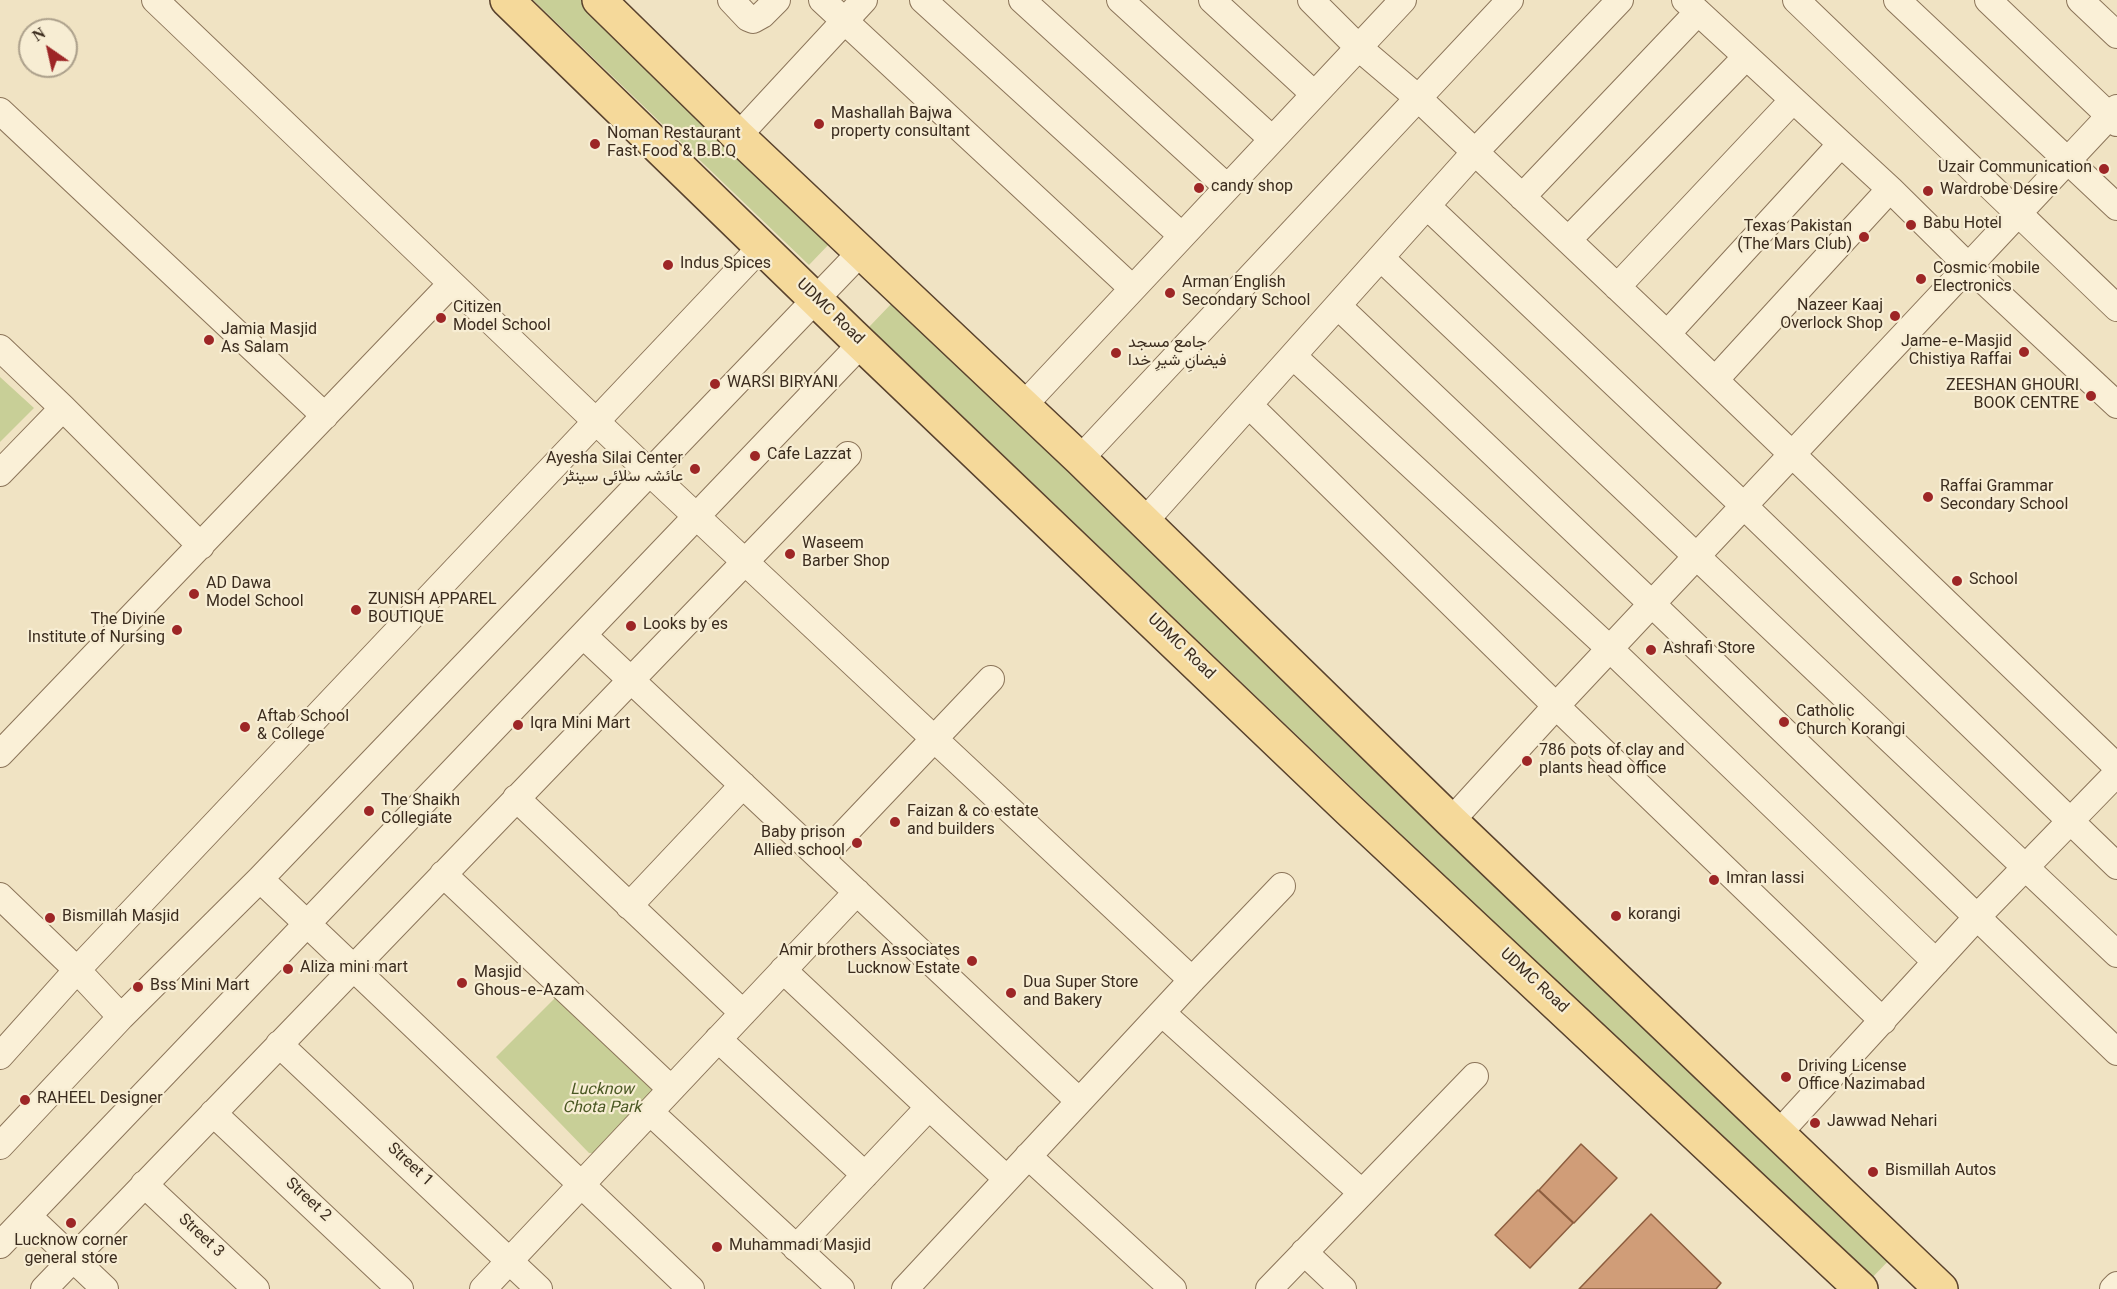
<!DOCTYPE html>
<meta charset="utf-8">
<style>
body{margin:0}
#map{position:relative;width:2117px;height:1289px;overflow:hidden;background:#f0e3c3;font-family:Georgia,serif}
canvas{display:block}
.north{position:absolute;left:18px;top:18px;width:60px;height:60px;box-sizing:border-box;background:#f7edd3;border:2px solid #aca08b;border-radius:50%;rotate:326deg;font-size:16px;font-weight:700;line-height:24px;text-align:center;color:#3b2c1e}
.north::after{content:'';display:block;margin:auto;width:21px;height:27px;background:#9d2626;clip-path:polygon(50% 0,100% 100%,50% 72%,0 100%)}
</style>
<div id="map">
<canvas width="2117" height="1289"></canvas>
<div class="north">N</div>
</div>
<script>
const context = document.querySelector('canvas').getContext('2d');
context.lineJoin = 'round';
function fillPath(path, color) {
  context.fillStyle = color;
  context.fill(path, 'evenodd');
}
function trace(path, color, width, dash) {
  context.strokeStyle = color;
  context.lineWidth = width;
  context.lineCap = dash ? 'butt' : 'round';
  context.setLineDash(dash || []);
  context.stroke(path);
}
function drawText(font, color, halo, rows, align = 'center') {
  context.font = font + ' Georgia,Vazirmatn,serif';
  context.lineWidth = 4.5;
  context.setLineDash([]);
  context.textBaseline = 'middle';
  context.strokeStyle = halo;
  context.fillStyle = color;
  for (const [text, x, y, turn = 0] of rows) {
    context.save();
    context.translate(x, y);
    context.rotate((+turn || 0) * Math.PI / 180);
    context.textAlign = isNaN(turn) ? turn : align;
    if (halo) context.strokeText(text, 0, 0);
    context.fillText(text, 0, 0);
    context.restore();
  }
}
const green = new Path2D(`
 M533 0H582L832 241 809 265Z
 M892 303 1892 1257 1869 1281 869 327Z
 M0 377 34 408 0 442Z
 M559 994 668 1099 614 1155 589 1153 496 1057Z`);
const building = new Path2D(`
 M1581 1144 1617 1178 1574 1223 1539 1190Z
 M1538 1190 1573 1223 1530 1268 1495 1235Z
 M1651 1214 1721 1283 1716 1289H1579Z`);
const minor = new Path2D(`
 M155 0 650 473 1192 980
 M731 0 748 18 753 20 762 15 777 0
 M822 0 1132 288
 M923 0 1181 235
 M1022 0 1227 187
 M1120 0 1272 139
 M1212 0 1314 94
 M1311 0 1358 47 1418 98 1667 334 2117 767
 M1685 0 1890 189 1968 266 2117 405
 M1796 0 2117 308
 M1897 0 2117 207
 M1988 0 2117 123
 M2080 0 2117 35
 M0 111 325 416
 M738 136 864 0
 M1522 197 1698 12
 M1427 206 1744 506 2117 866
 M1568 240 1746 57
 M1381 258 2117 954
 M1617 287 1793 100
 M1338 306 1652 604 2117 1052
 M1667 334 1841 144
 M0 348 63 408 201 546
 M1293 356 1610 649 1936 962
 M1715 380 1890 189
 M1249 405 1556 706 1883 1021
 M1023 406 1403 0
 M1080 459 1510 0
 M0 473 63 408
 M1144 522 1475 152 1620 0
 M583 635 1079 1101
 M0 754 451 284
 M516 798 743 1013
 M1451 821 1556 706 2117 108
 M821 858 991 679
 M443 874 671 1089
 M260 879 691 1289
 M0 896 77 970 121 1017
 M629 906 743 785
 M783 970 929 1107
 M1162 1013 1361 1192
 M718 1039 865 1175
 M279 1044 539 1289
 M0 1056 77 970 761 247
 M650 1112 841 1289
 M213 1113 400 1289
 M1779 1133 1977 917 2117 773
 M0 1146 121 1017 260 879 861 252
 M1028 1156 1173 1289
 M144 1184 256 1289
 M28 1216 105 1289
 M0 1245 861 344
 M796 1248 929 1107 1007 1179
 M1304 1252 1343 1289
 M44 1289 848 455
 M483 1289 857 892
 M905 1289 1192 980 1282 886
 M1269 1289 1475 1076
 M2113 1289 2117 1285`);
const major = new Path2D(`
 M507 0 851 334 1349 810 1861 1289
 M599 0 738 136 1080 459 1451 821 1941 1289`);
const markers = [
 [819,124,6,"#9d2626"],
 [595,144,6,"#9d2626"],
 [2104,169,6,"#9d2626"],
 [1199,188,6,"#9d2626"],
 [1928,191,6,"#9d2626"],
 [1911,225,6,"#9d2626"],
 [1864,237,6,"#9d2626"],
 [668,265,6,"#9d2626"],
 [1921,279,6,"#9d2626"],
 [1170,293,6,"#9d2626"],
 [1895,316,6,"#9d2626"],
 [441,318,6,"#9d2626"],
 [209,340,6,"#9d2626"],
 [2024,352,6,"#9d2626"],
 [1116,353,6,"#9d2626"],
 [715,384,6,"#9d2626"],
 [2091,396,6,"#9d2626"],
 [755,456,6,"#9d2626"],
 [695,469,6,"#9d2626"],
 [1928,497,6,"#9d2626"],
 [790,554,6,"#9d2626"],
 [1957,581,6,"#9d2626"],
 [194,594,6,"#9d2626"],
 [356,610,6,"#9d2626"],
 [631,626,6,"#9d2626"],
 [177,630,6,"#9d2626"],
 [1651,650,6,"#9d2626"],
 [1784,722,6,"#9d2626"],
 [518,725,6,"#9d2626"],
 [245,727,6,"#9d2626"],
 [1527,761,6,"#9d2626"],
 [369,811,6,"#9d2626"],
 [895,822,6,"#9d2626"],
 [857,843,6,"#9d2626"],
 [1714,880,6,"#9d2626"],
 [1616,916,6,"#9d2626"],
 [50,918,6,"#9d2626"],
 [972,961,6,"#9d2626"],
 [288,969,6,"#9d2626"],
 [462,983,6,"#9d2626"],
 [138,987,6,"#9d2626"],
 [1011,993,6,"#9d2626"],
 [1786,1077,6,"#9d2626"],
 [25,1100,6,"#9d2626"],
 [1815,1123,6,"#9d2626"],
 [1873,1172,6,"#9d2626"],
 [71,1223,6,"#9d2626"],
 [717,1247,6,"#9d2626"]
];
const poiNames = [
 ["Mashallah Bajwa",831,115],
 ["property consultant",831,133],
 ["Noman Restaurant",607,135],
 ["Fast Food & B.B.Q",607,153],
 ["Uzair Communication",2092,169,"right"],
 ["candy shop",1211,188],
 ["Wardrobe Desire",1940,191],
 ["Babu Hotel",1923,225],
 ["Texas Pakistan",1852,228,"right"],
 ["(The Mars Club)",1852,246,"right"],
 ["Indus Spices",680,265],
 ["Cosmic mobile",1933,270],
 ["Electronics",1933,288],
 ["Arman English",1182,284],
 ["Secondary School",1182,302],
 ["Nazeer Kaaj",1883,307,"right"],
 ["Overlock Shop",1883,325,"right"],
 ["Citizen",453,309],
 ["Model School",453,327],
 ["Jamia Masjid",221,331],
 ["As Salam",221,349],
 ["Jame-e-Masjid",2012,343,"right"],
 ["Chistiya Raffai",2012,361,"right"],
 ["جامع مسجد",1128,344],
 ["فیضانِ شیرِ خدا",1128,362],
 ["WARSI BIRYANI",727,384],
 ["ZEESHAN GHOURI",2079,387,"right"],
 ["BOOK CENTRE",2079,405,"right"],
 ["Cafe Lazzat",767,456],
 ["Ayesha Silai Center",683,460,"right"],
 ["عائشہ سلائی سینٹر",683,478,"right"],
 ["Raffai Grammar",1940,488],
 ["Secondary School",1940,506],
 ["Waseem",802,545],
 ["Barber Shop",802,563],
 ["School",1969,581],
 ["AD Dawa",206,585],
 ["Model School",206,603],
 ["ZUNISH APPAREL",368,601],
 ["BOUTIQUE",368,619],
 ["The Divine",165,621,"right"],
 ["Institute of Nursing",165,639,"right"],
 ["Looks by es",643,626],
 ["Ashrafi Store",1663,650],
 ["Catholic",1796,713],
 ["Church Korangi",1796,731],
 ["Aftab School",257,718],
 ["& College",257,736],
 ["Iqra Mini Mart",530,725],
 ["786 pots of clay and",1539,752],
 ["plants head office",1539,770],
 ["The Shaikh",381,802],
 ["Collegiate",381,820],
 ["Faizan & co estate",907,813],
 ["and builders",907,831],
 ["Baby prison",845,834,"right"],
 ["Allied school",845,852,"right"],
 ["Imran lassi",1726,880],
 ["korangi",1628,916],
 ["Bismillah Masjid",62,918],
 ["Amir brothers Associates",960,952,"right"],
 ["Lucknow Estate",960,970,"right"],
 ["Aliza mini mart",300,969],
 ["Masjid",474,974],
 ["Ghous-e-Azam",474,992],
 ["Dua Super Store",1023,984],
 ["and Bakery",1023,1002],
 ["Bss Mini Mart",150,987],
 ["Driving License",1798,1068],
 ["Office Nazimabad",1798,1086],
 ["RAHEEL Designer",37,1100],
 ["Jawwad Nehari",1827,1123],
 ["Bismillah Autos",1885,1172],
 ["Lucknow corner",71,1242,"center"],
 ["general store",71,1260,"center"],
 ["Muhammadi Masjid",729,1247]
];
const streetNames = [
 ["UDMC Road",829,313,44],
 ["UDMC Road",1180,648,44],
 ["UDMC Road",1533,982,43],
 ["Street 1",409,1166,43],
 ["Street 2",307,1201,43],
 ["Street 3",200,1237,43]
];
const parkNames = [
 ["Lucknow",602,1091],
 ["Chota Park",602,1109]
];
fillPath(green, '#c8cf97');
fillPath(building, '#d09d78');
trace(building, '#8c5d3e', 1.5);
trace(minor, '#8b7459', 28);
trace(major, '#59422d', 36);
trace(minor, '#faf0d7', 26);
trace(major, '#f5d99a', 33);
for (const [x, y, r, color] of markers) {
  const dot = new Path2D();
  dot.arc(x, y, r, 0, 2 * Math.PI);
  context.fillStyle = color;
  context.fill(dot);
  trace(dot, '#f7edd3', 2);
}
drawText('16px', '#3b2c1e', '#f7edd3', poiNames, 'left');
drawText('16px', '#3b2c1e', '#f7edd3', streetNames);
drawText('italic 16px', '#4a5823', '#f7edd3', parkNames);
</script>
